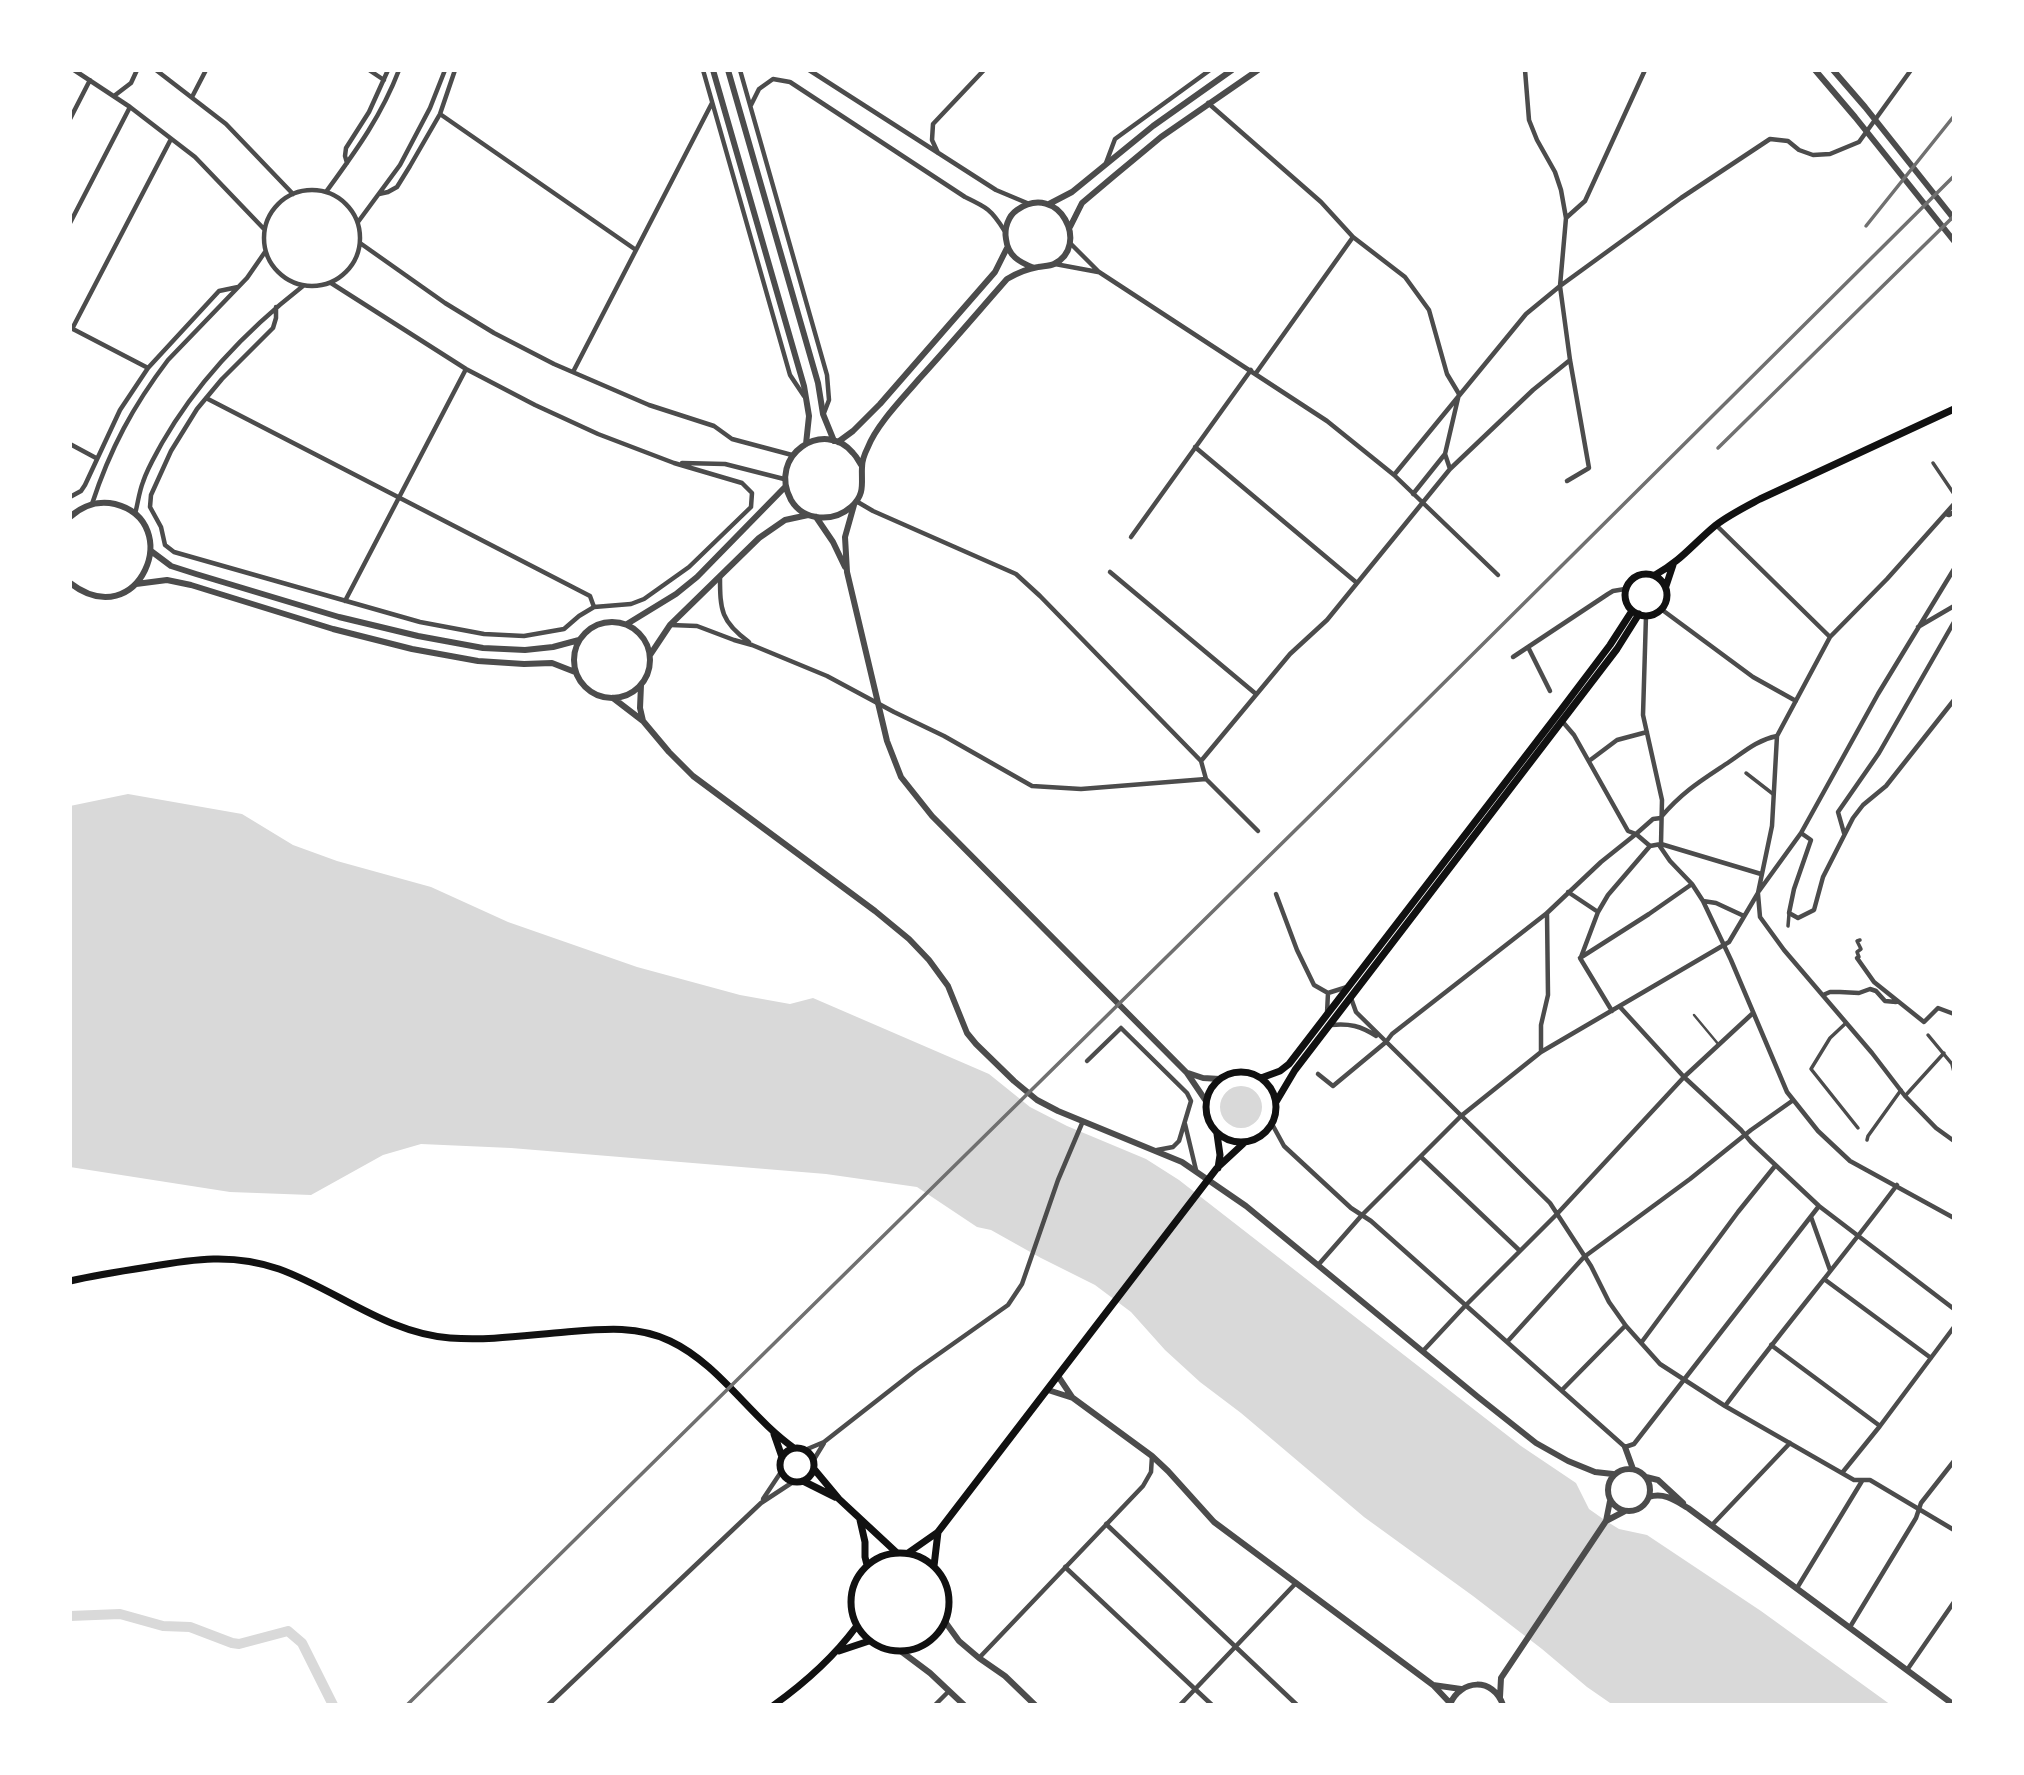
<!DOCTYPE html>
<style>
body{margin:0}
#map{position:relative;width:2024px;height:1775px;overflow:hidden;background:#fff;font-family:"DejaVu Sans",sans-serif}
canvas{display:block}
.frame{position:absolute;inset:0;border:72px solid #fff;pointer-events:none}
</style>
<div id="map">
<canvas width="2024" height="1775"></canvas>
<div class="frame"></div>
</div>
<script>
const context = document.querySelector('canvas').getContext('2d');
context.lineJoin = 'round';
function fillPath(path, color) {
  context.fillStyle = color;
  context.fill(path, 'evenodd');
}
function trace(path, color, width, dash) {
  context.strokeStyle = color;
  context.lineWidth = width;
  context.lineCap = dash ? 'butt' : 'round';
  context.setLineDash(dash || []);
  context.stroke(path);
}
const water = new Path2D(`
 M128 794 242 814 293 845 337 861 431 887 508 922 637 967 740 995 790 1004 813 998 989 1074 1030 1107 1067 1126 1146 1159 1179 1180 1521 1446 1576 1483 1589 1509 1606 1521 1619 1529 1647 1535 1761 1611 1891 1705H1613L1587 1687 1542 1649 1473 1596 1364 1517 1241 1413 1200 1382 1165 1350 1131 1312 1095 1285 1041 1258 991 1230 977 1227 917 1187 826 1174 511 1148 421 1144 383 1155 311 1195 230 1192 70 1167V806Z
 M1220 1107a21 21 0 1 1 42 0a21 21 0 1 1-42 0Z`);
const canal = new Path2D(`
 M70 1616 120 1614 163 1626 190 1627 232 1643 239 1644 288 1631 302 1643 333 1705`);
const service = new Path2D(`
 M1694 1015 1719 1045`);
const pedestrian = new Path2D(`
 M1933 463 1954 494
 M1746 773 1773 794
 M1788 926 1789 914
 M1857 958 1859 957 1857 952 1861 949 1857 941 1860 940
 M1846 1023 1830 1038 1811 1069 1858 1128
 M1928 1035 1952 1064 1954 1072
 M1905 1096 1944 1053
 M1867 1140 1868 1136 1901 1090`);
const minor = new Path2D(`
 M74 70 130 107 195 157 264 229
 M156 70 226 124 293 194
 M369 70 384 80
 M703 70 790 375 804 396
 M740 70 827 375 829 400 824 413
 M809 70 996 190 1027 203
 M1525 70 1529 120 1537 140 1555 172 1561 190 1566 218 1560 286 1570 360 1589 468 1567 481
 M114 96 131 83 137 70
 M192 97 206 70
 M1208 103 1321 202 1353 237 1405 277 1429 310 1447 374 1459 394 1445 454 1450 469
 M751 105 759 89 773 79 790 82 965 197C986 207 991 209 1004 230
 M440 114 636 250
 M70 119 90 80
 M938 153 932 140 933 124 984 70
 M347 163 345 156 346 148 369 112 388 70
 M1106 163 1115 139 1210 70
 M264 238a48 48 0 1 1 96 0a48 48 0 1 1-96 0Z
 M326 192C355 152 381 117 399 70
 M379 194 388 192 397 187 410 166 440 114 455 70
 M1566 218 1585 201 1645 70
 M358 222 400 165 430 108 445 70
 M70 223 130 107
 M360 243 445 303 494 333 554 364 649 405 714 426 732 439 792 455
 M1070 243 1099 272 1327 421 1394 475 1498 575
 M1055 264 1098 272
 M276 307V318L273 328 222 379 197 409 171 451 151 495 150 507 161 527 165 545 174 552 420 622 484 634 524 636 564 629 579 616 594 607 631 604 644 599 689 567 751 507 752 493 742 483 674 463 598 434 535 405 466 369 331 283
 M71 328 148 368
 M72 329 171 139
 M573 372 712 103
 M1256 373 1353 237
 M206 398 590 596 594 607
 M70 444 96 458
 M1195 447 1357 583
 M682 463 725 464 784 479
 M1394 475 1526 314 1560 286 1681 198 1770 139 1788 141 1799 150 1813 155 1830 154 1859 142 1911 70
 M1413 494 1445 454
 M70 497 81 491 85 485 120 410 148 368 219 291 238 287
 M856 501 873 511 1016 574 1040 596 1201 761 1206 779 1258 831
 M92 504C110 449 133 406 168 360L247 278 265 252
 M135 514C138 503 139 492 143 482 147 469 155 456 162 443 197 382 248 329 303 286
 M1946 514 1949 515 1954 512
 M1716 525 1830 637
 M1131 537 1251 370
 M1110 572 1256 694
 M720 577C720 610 721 622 749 642
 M345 601 466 369
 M1661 609 1753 677 1796 701
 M1646 616 1643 715 1662 800 1661 844 1650 846 1636 834 1653 819 1661 818
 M671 625 697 626 734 640 752 645 827 676 894 712 944 736 1032 786 1081 789 1206 779
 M1918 627 1954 606
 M1528 647 1550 691
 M1513 657 1608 594 1613 591 1625 589
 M1201 761 1290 654 1327 620 1450 469 1533 390 1570 360
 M1589 761 1617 740 1647 732
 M1661 817C1683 791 1702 780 1729 762 1745 751 1757 740 1777 736
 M1801 833 1811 840 1794 889 1789 913 1798 918 1814 910 1823 877 1853 818 1863 805 1886 786 1954 700
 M1844 833 1838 812 1879 753 1954 622
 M1661 844 1761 874
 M1659 845 1670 861 1692 884 1703 901 1731 960 1787 1092 1818 1131 1850 1161 1954 1218
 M1759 891 1801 833 1878 694 1954 569
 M1568 892 1598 912
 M1276 894 1297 950 1314 985 1328 993
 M1758 894 1760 917 1784 950 1872 1053 1905 1096 1936 1128 1954 1141
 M1703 901 1716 903 1744 916
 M1581 957 1598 912 1608 895 1650 846
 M1580 958 1649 914 1692 884
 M1580 958 1612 1011
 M1857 958 1874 982 1924 1022 1938 1008 1954 1014
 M1328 993 1347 987
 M1823 995 1830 992H1840L1859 993 1870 989 1876 991 1885 1001 1896 1002
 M1351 998 1356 1012 1550 1203 1591 1266 1609 1302 1626 1326 1660 1364 1725 1406 1854 1480H1870L1954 1530
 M1620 1007 1684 1077 1741 1130 1751 1142 1819 1206 1954 1309
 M1327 1013 1328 993
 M1331 1025C1349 1023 1361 1026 1376 1036
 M1541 1051V1025L1548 995 1547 913
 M1087 1061 1121 1028 1187 1093 1191 1101 1179 1141 1173 1147 1157 1150
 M1318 1074 1333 1086 1386 1042 1392 1034 1547 913 1601 862 1636 834 1628 831 1574 735 1562 721
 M1185 1124 1196 1170
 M1272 1124 1284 1146 1351 1208 1371 1221 1625 1447 1634 1444 1819 1206
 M1421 1157 1519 1250
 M1811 1217 1830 1270
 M1319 1264 1362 1215 1461 1116 1541 1052 1729 942 1758 893 1772 826 1777 736 1830 637 1887 579 1954 504
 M1824 1279 1931 1358
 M1507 1342 1584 1257 1690 1179 1751 1130 1792 1101
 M1641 1343 1738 1212 1775 1166
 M1771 1345 1880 1426
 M1423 1351 1465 1306 1557 1214 1684 1077 1753 1013
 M1562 1390 1625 1326
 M1725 1406C1781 1331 1841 1260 1897 1185
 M805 1450 824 1442 916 1370 1008 1305 1022 1284 1058 1180 1083 1121
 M813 1461 824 1443
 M1842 1473 1880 1426 1954 1327
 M763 1499 781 1472
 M1106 1524 1297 1705
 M1712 1525 1790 1443
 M1065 1567 1212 1705
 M1797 1588 1862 1481
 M1850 1627 1916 1518 1921 1503 1954 1461
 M979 1658 1143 1486 1151 1472 1152 1456
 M1907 1670 1954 1602
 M548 1705 761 1503 793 1482
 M935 1705 949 1691
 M1180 1705 1296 1583`);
const tertiary = new Path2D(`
 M713 70 804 386 809 416 806 444
 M728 70 818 383 823 414 834 441
 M1815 70 1855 117 1954 241
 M1833 70 1865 107 1954 219
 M1049 204 1072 192 1153 126 1232 70
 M1070 227 1082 203 1114 176 1161 137 1258 70
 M838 442 853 431 880 404 995 272 1007 248
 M862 466C859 462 857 457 853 453 824 418 767 455 791 500 804 522 834 522 851 507 866 494 861 482 862 467 862 461 865 453 868 447 877 424 903 398 919 379 949 346 978 312 1007 279 1017 273 1026 269 1038 267 1043 266 1050 266 1054 264 1091 246 1059 181 1017 210 1008 216 1004 229 1006 239 1008 256 1019 262 1034 268
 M854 505 845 537 847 572 887 741 901 777 932 816 1187 1073 1206 1101
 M70 517C82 506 98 500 115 504 186 522 139 636 70 583
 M816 517 833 542 845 567
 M151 551 171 566 196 574 339 617 418 636 483 648 525 650 553 647 579 640
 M136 584 167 580 191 585 333 629 412 649 478 661 524 664 552 663 575 672
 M574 660a38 38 0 1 1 76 0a38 38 0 1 1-76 0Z
 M627 624 676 594 697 577 785 487
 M650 655 670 625 759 538 785 520 808 515
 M641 685 640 708 643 721
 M613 698 643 721 669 752 693 776 875 911 909 939 929 960 948 986 967 1033 976 1044 1014 1081 1037 1100 1058 1111 1182 1162 1246 1206 1478 1397 1536 1443 1568 1461 1595 1472 1613 1474
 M1188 1073 1203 1078 1220 1079
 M1058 1376 1072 1397
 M1048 1390 1073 1398 1152 1456 1168 1471 1214 1522 1433 1685 1450 1703
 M1625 1447 1633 1469
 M1608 1490a21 21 0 1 1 42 0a21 21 0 1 1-42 0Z
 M1646 1477 1658 1480 1683 1503
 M1649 1497C1664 1492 1676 1501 1688 1508L1954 1705
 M1606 1521 1625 1511
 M946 1623 959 1641 979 1658 1005 1676 1035 1705
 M902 1652 930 1673 964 1705
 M1433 1685 1461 1689
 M1500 1697 1501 1678 1606 1521 1610 1501
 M1450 1704C1461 1679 1493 1677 1503 1705`);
const secondary = new Path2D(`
 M1625 595a21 21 0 1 1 42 0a21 21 0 1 1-42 0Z
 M1655 575C1681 561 1694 543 1716 525 1729 515 1745 507 1760 499L1954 409
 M1666 586 1673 565
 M1206 1107a35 35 0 1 1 70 0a35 35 0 1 1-70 0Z
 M1261 1078 1280 1071 1289 1064 1561 710 1610 645 1632 611
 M1276 1102 1295 1070 1617 649 1639 614
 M1217 1134 1220 1155 1218 1168
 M70 1281C96 1275 122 1271 148 1267 194 1259 233 1253 279 1269 337 1290 386 1333 450 1338 489 1341 528 1335 566 1332 602 1329 637 1325 670 1341 719 1364 750 1417 794 1448
 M774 1434 782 1457
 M780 1465a17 17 0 1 1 34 0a17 17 0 1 1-34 0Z
 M814 1469 839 1499 896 1552
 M803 1481 835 1497
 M860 1520 865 1542V1557L867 1565
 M851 1602a49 49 0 1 1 98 0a49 49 0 1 1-98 0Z
 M908 1553 938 1532 1217 1168 1244 1143
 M934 1566 938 1532
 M839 1651 869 1641
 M774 1705C806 1682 833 1658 856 1627`);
const rail = new Path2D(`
 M1866 226 1954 116
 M1718 448 1954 216
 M407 1705 1333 793 1954 176`);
fillPath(water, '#d9d9d9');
trace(canal, '#d9d9d9', 10);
trace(service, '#4c4c4c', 2.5);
trace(pedestrian, '#4c4c4c', 3.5);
trace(minor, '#4c4c4c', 4.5);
trace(tertiary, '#4c4c4c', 6);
trace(secondary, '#111', 7);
trace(rail, '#707070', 3.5);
</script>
